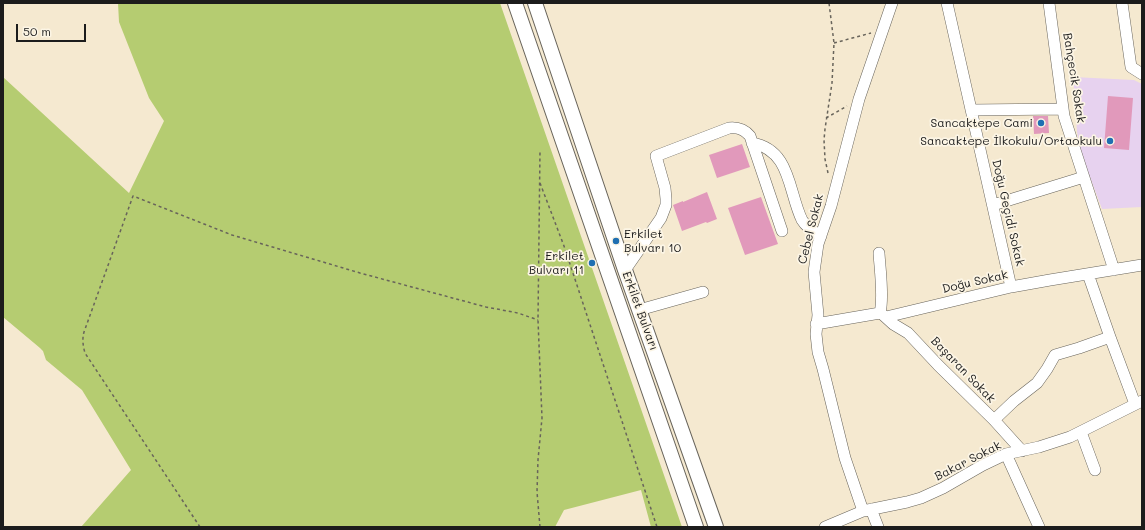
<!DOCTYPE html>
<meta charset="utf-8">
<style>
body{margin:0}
#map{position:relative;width:1145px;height:530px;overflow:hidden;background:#f5e9d0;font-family:Mali,sans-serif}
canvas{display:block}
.frame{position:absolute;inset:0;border:4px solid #1c1c1c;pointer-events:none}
.scale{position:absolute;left:16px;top:24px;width:70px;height:18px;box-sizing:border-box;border:2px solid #1c1c1c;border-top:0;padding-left:5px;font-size:12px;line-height:14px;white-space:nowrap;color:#1c1c1c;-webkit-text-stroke:3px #fcf5e5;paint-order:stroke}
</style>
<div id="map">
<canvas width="1145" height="530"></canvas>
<div class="frame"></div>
<div class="scale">50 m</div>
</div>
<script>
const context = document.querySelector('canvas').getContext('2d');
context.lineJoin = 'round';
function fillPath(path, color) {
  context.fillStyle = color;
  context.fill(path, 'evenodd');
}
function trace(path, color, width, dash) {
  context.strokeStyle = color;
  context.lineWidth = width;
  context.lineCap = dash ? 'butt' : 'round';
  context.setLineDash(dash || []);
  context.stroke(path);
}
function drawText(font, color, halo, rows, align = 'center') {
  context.font = font + ' Mali,sans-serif';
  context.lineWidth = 3.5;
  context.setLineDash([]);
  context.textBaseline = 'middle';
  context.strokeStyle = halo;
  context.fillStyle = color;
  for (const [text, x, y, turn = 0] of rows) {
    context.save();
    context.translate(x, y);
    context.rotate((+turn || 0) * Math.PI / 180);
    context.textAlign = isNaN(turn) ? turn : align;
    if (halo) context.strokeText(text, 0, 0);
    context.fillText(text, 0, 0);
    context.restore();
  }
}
const built = new Path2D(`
 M1073 77 1134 80 1142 84V207L1102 209 1080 151 1077 131Z`);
const green = new Path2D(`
 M118 3H500L682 527H651L641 490 564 510 555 527H81L131 470 82 390 46 360 43 351 40 348 3 317V77L129 193 164 121 149 98 119 22Z`);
const building = new Path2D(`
 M1108 96 1133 98 1129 150 1104 148Z
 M1033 116H1048L1049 133 1034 134Z
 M742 144 750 167 717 178 709 155Z
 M707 192 717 219 707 223 706 222 682 231 673 205 683 201V202Z
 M761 197 778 244 745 255 728 208Z`);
const path = new Path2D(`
 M834 43 871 33
 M826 118 847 106
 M828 173 825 159 824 140 825 129 832 83 834 43 829 3
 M540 183 564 246 657 527
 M200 527 85 353C83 346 82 339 84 332L133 196 232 235 360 273 486 307 518 313 538 320
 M540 527 537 492 538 460 542 418 538 320 540 150`);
const minor = new Path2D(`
 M947 3 1011 287
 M1049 3 1064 116 1114 270
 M1122 3 1131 67 1142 74
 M971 110 1063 109
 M752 143C791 150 788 191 802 220 806 227 814 232 821 236
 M993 205 1084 177
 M879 253C880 270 884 297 880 313
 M625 270 661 218 666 205V199L665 188 656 156 729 128C738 127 744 129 750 136L782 231
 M1088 274 1110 337 1135 404
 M639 310 703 292
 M882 314 893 324 908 333 938 365 994 420 1022 451
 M886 317 1011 287 1050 280 1142 265
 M816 324 880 313
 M994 420 1014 401 1037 383 1047 369 1055 355 1079 348 1110 337
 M1081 432 1095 470
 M1006 454 1039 527
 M871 509 878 527
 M863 511 845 458 823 369 818 352 816 334 818 315 814 272 818 244 831 206 859 99 892 3
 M825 527 863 511 907 502 921 498 943 488 983 465 1006 454 1039 447 1070 437 1142 401`);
const major = new Path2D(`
 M515 3 696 527
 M535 3 625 270 716 527`);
const markers = [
 [1041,123,4,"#1f6fb2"],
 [1110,141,4,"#1f6fb2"],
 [616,241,4,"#1f6fb2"],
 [592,263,4,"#1f6fb2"]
];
const streetNames = [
 ["Bahçecik Sokak",1074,78,81],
 ["Doğu Geçidi Sokak",1008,213,77],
 ["Cebel Sokak",811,229,-76],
 ["Doğu Sokak",975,282,-13],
 ["Erkilet Bulvarı",640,311,70],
 ["Başaran Sokak",963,370,46],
 ["Bakar Sokak",968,461,-27]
];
const poiNames = [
 ["Sancaktepe Cami",1033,123],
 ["Sancaktepe İlkokulu/Ortaokulu",1102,141],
 ["Erkilet",624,234,"left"],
 ["Bulvarı 10",624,248,"left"],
 ["Erkilet",584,256],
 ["Bulvarı 11",584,270]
];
fillPath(built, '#e7d2ef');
fillPath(green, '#b5cc71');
fillPath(building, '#e199bb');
trace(minor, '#68645b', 12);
trace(major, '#68645b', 16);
trace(path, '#68645b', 1.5, [3, 3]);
trace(minor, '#fff', 11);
trace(major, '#fff', 14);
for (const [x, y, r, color] of markers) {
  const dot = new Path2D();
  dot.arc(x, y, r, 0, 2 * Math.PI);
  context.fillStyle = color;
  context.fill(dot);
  trace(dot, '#fcf5e5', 1.5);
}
drawText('12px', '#1c1c1c', '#fcf5e5', streetNames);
drawText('12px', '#1c1c1c', '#fcf5e5', poiNames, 'right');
</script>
